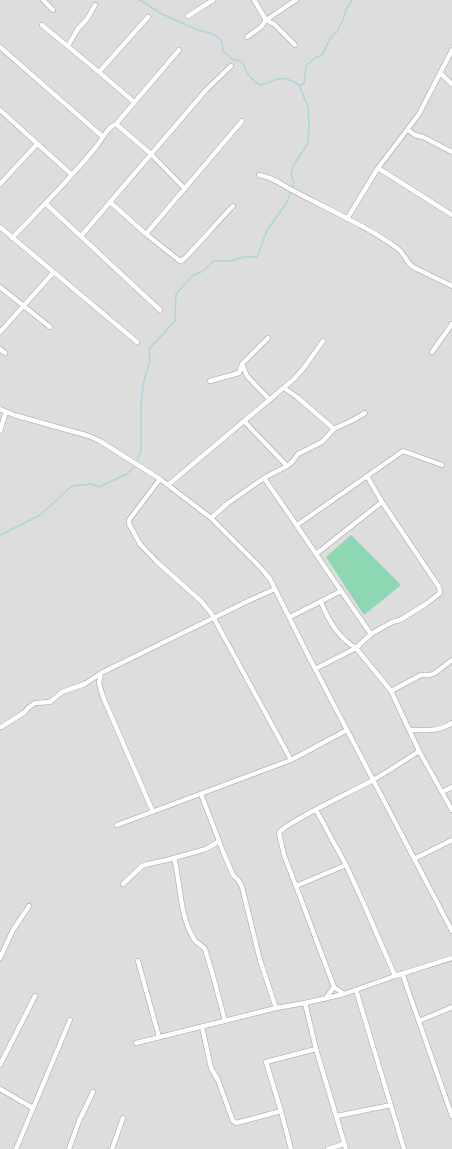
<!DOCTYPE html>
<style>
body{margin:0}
canvas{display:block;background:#f0ece8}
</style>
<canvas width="452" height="1149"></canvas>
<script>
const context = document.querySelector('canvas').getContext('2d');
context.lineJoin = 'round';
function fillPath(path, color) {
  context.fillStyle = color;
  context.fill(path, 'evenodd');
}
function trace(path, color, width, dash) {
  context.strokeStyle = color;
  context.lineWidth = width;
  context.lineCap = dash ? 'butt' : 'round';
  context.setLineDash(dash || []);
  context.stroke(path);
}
const residential = new Path2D(`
 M0 0H452V1149H0Z`);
const pitch = new Path2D(`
 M351 535 401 585 364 615 326 557Z`);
const stream = new Path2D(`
 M140 0 162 14 198 30 213 34 222 41 223 51 232 59 240 61 243 64 248 74 255 82 261 85C278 79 283 74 299 85L304 84 306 66 315 58 322 55 331 37 337 32 343 20 346 10 352 0
 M292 188 294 183 291 174 293 166 308 143 309 127 308 107 299 85
 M137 460 141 451V408L143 384 150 361 149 349 175 321 176 294 192 276 203 271 214 261H232L243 257H257L267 230 286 204 291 192
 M0 535 40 515 72 486 92 484 99 487 127 474 134 467`);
const minor = new Path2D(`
 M43 0 53 10
 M254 0 266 20 274 24 295 45
 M188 16 213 0
 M42 25 99 72 134 102
 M247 37 261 27 266 20 296 0
 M68 46 77 30 87 19 95 5
 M0 47 103 137
 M99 72 148 17
 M440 73 452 84
 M0 110 72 175
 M116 124 151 154 185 189
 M408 130 415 135 423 137 452 152
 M378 168 452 215
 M259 175C273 177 280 184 292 190 327 209 365 225 397 248 404 253 406 261 413 267L452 286
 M0 184 37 144
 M110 202 146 234 180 261 183 260C201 242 216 223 233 206
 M45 203 160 310
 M347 219 378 168 419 114 452 50
 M0 227 137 342
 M146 234 242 121
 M81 236 206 90 231 66
 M12 238C41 208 70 179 96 147 103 139 106 128 116 124L179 50
 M0 287 50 327
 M0 332 53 273
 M0 349 5 353
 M432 352 452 324
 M242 364 247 376 270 400
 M210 381 239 373 242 364 268 338
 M284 388 297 397 334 429
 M0 409 14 415 89 436 100 441 160 479 211 518 260 567 270 579 311 661 452 931
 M244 421 287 466
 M0 431 6 412
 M264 478C300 529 334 582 371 634
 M160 479 129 520V524L140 544 157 562 201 601 211 613 291 760
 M168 485 294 379 303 369 323 341
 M211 518 228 503 264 478 287 466 292 462 298 454 322 442 334 429 353 420 365 413
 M297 525 403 451 442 465
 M316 554 382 502
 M321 602C328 620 338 638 356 648L391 691 419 751 452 810
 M290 617 341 591
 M315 669 356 648 371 634 392 622 400 620 426 604 440 593 439 587 382 502 367 476
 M391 691 421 675H430L435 673 452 660
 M1 727 25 712 28 708 35 703 50 702 62 692 85 684 101 673
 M409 730C425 730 438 732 452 723
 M442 792 452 787
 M201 794 224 854 233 875 239 881 242 887 260 960 276 1008
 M316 810 346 865 363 902 395 976
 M153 812 103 697 99 683 101 673 248 601 275 589
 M117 825 291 760 347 730
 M174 858C181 884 179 915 194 939 196 943 202 945 205 949L215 983 225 1021
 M414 859 452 840
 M346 865 296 886 284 855 279 833C286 822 356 790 373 780 389 771 404 761 419 751
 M123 884 142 866 148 864 167 860 206 849 219 841
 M296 886 334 987 344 994
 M0 958 13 930 29 906
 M138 961 159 1037
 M402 973 452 1116
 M356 990 404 1149
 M325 999 334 987
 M305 1003 316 1049 346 1149
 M419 1021 452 1007
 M202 1027 211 1068 218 1080 233 1121 236 1123 240 1122 281 1111
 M136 1043 276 1008 305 1003 344 994 395 976 452 958
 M0 1065 35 996
 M0 1089 33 1108
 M337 1116 391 1105
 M16 1149 70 1020
 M69 1149 79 1121 93 1092
 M112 1149 123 1118
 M291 1149 281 1111 266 1062 316 1049
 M328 1149 344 1144`);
fillPath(residential, '#deddde');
fillPath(pitch, '#8dd8b1');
trace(stream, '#acd5da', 1.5);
trace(minor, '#a1a1a1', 5.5);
trace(minor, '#fff', 4.5);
</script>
